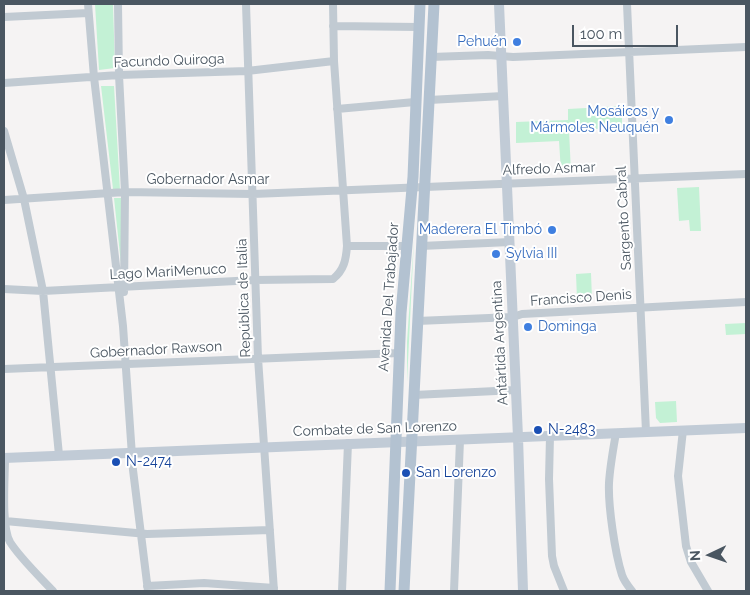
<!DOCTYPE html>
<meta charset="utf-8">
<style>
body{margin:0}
#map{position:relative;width:750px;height:595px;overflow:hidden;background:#f5f3f3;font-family:Raleway,sans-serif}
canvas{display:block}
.frame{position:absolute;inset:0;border:5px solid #4a5661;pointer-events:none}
.north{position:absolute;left:685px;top:530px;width:50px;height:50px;-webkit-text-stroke:4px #fff;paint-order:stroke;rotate:267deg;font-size:14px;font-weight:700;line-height:20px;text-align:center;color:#4a5661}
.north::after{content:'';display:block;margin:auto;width:18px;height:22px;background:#4a5661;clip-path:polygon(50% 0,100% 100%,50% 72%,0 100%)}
.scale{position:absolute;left:572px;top:25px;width:106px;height:22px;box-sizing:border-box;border:2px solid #4a5661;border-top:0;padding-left:6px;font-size:15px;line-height:18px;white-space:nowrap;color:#4a5661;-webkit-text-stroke:4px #fff;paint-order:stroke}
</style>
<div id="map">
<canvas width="750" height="595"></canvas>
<div class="frame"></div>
<div class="north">N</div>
<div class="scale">100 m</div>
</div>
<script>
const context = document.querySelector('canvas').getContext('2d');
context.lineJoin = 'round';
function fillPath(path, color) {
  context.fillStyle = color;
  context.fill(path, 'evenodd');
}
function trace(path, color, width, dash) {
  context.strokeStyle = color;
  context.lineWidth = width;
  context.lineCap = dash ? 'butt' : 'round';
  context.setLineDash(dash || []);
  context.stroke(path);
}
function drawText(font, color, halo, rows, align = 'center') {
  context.font = font + ' Raleway,sans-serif';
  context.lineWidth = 4;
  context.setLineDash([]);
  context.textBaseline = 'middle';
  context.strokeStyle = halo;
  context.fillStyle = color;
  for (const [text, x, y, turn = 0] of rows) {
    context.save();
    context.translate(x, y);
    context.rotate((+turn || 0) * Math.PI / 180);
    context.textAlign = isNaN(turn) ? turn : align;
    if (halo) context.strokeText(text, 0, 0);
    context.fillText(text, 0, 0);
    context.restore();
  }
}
const green = new Path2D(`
 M95 4H113L115 68 99 70Z
 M101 86H114L120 190 113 189Z
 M622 106V128L569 130 571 172H561L559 141 516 143V122L568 120V109Z
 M699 187 701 231H690L689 220 679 221 677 188Z
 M114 198H121V264Z
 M414 239 407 382V342Z
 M591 273 592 299H577L576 274Z
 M746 323V334L726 335 725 324Z
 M676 401 677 422 660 423 656 418 655 402Z`);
const street = new Path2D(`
 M88 4 94 77 123 326 133 470 148 591
 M118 4 119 75 125 192 124 292
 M246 4 258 358 274 591
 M627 4 646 432
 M4 17 88 13
 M333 26 419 27
 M431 57 488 55 513 57 746 47
 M4 83 119 75 247 71 334 61
 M429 100 503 96
 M337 109 415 102
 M4 131 24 199 43 291 59 455
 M4 200 125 192 253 194 746 174
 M347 246H407
 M421 246 510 242
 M4 289 43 291 255 280 333 279C344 270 346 260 347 246L334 61 333 4
 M417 321 513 317 522 314 746 302
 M4 369 400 353
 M414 395 516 390
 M683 430 678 476 686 546 691 562 708 591
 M616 433C613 450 610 466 609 483 608 506 615 553 622 575 624 581 628 586 632 591
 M550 436 549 479 552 556 554 566 564 591
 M5 458C5 478 1 526 10 542 20 558 40 577 53 591
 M5 521 147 534 270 530
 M147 586 204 583 274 588
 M342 591 348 443
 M454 591 460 440`);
const secondary = new Path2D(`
 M499 4 518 437 523 591
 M4 458 746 428`);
const primary = new Path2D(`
 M390 591 401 313 413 177 420 4
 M404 591 434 4`);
const markers = [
 [517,42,5,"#3f7fe0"],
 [669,120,5,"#3f7fe0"],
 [552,230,5,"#3f7fe0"],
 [496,254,5,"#3f7fe0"],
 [528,327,5,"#3f7fe0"],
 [538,430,5,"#1a4fb4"],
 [116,462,5,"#1a4fb4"],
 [406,473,5,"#1a4fb4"]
];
const shopNames = [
 ["Pehuén",507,42],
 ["Mosáicos y",659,112],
 ["Mármoles Neuquén",659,128],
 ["Maderera El Timbó",542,230],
 ["Sylvia III",506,254,"left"],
 ["Dominga",538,327,"left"]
];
const streetNames = [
 ["Facundo Quiroga",169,61,-2],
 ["Alfredo Asmar",549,169,-2],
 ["Gobernador Asmar",208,180],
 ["Sargento Cabral",624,218,-93],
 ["Lago MariMenuco",168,272,-3],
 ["Avenida Del Trabajador",389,297,-86],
 ["República de Italia",244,298,-92],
 ["Francisco Denis",581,298,-4],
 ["Antártida Argentina",500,343,-93],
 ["Gobernador Rawson",156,350,-3],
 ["Combate de San Lorenzo",375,429,-2]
];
const transitNames = [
 ["N-2483",548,430],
 ["N-2474",126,462],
 ["San Lorenzo",416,473]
];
fillPath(green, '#c3f1d5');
trace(street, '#c1cad2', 8);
trace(secondary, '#c1cbd6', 10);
trace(primary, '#b3c2d1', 11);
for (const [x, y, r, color] of markers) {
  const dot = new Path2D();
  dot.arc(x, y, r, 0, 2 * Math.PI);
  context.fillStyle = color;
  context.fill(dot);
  trace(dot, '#fff', 2);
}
drawText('14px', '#366cbe', '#fff', shopNames, 'right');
drawText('14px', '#4a5661', '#fff', streetNames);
drawText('14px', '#164399', '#fff', transitNames, 'left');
</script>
